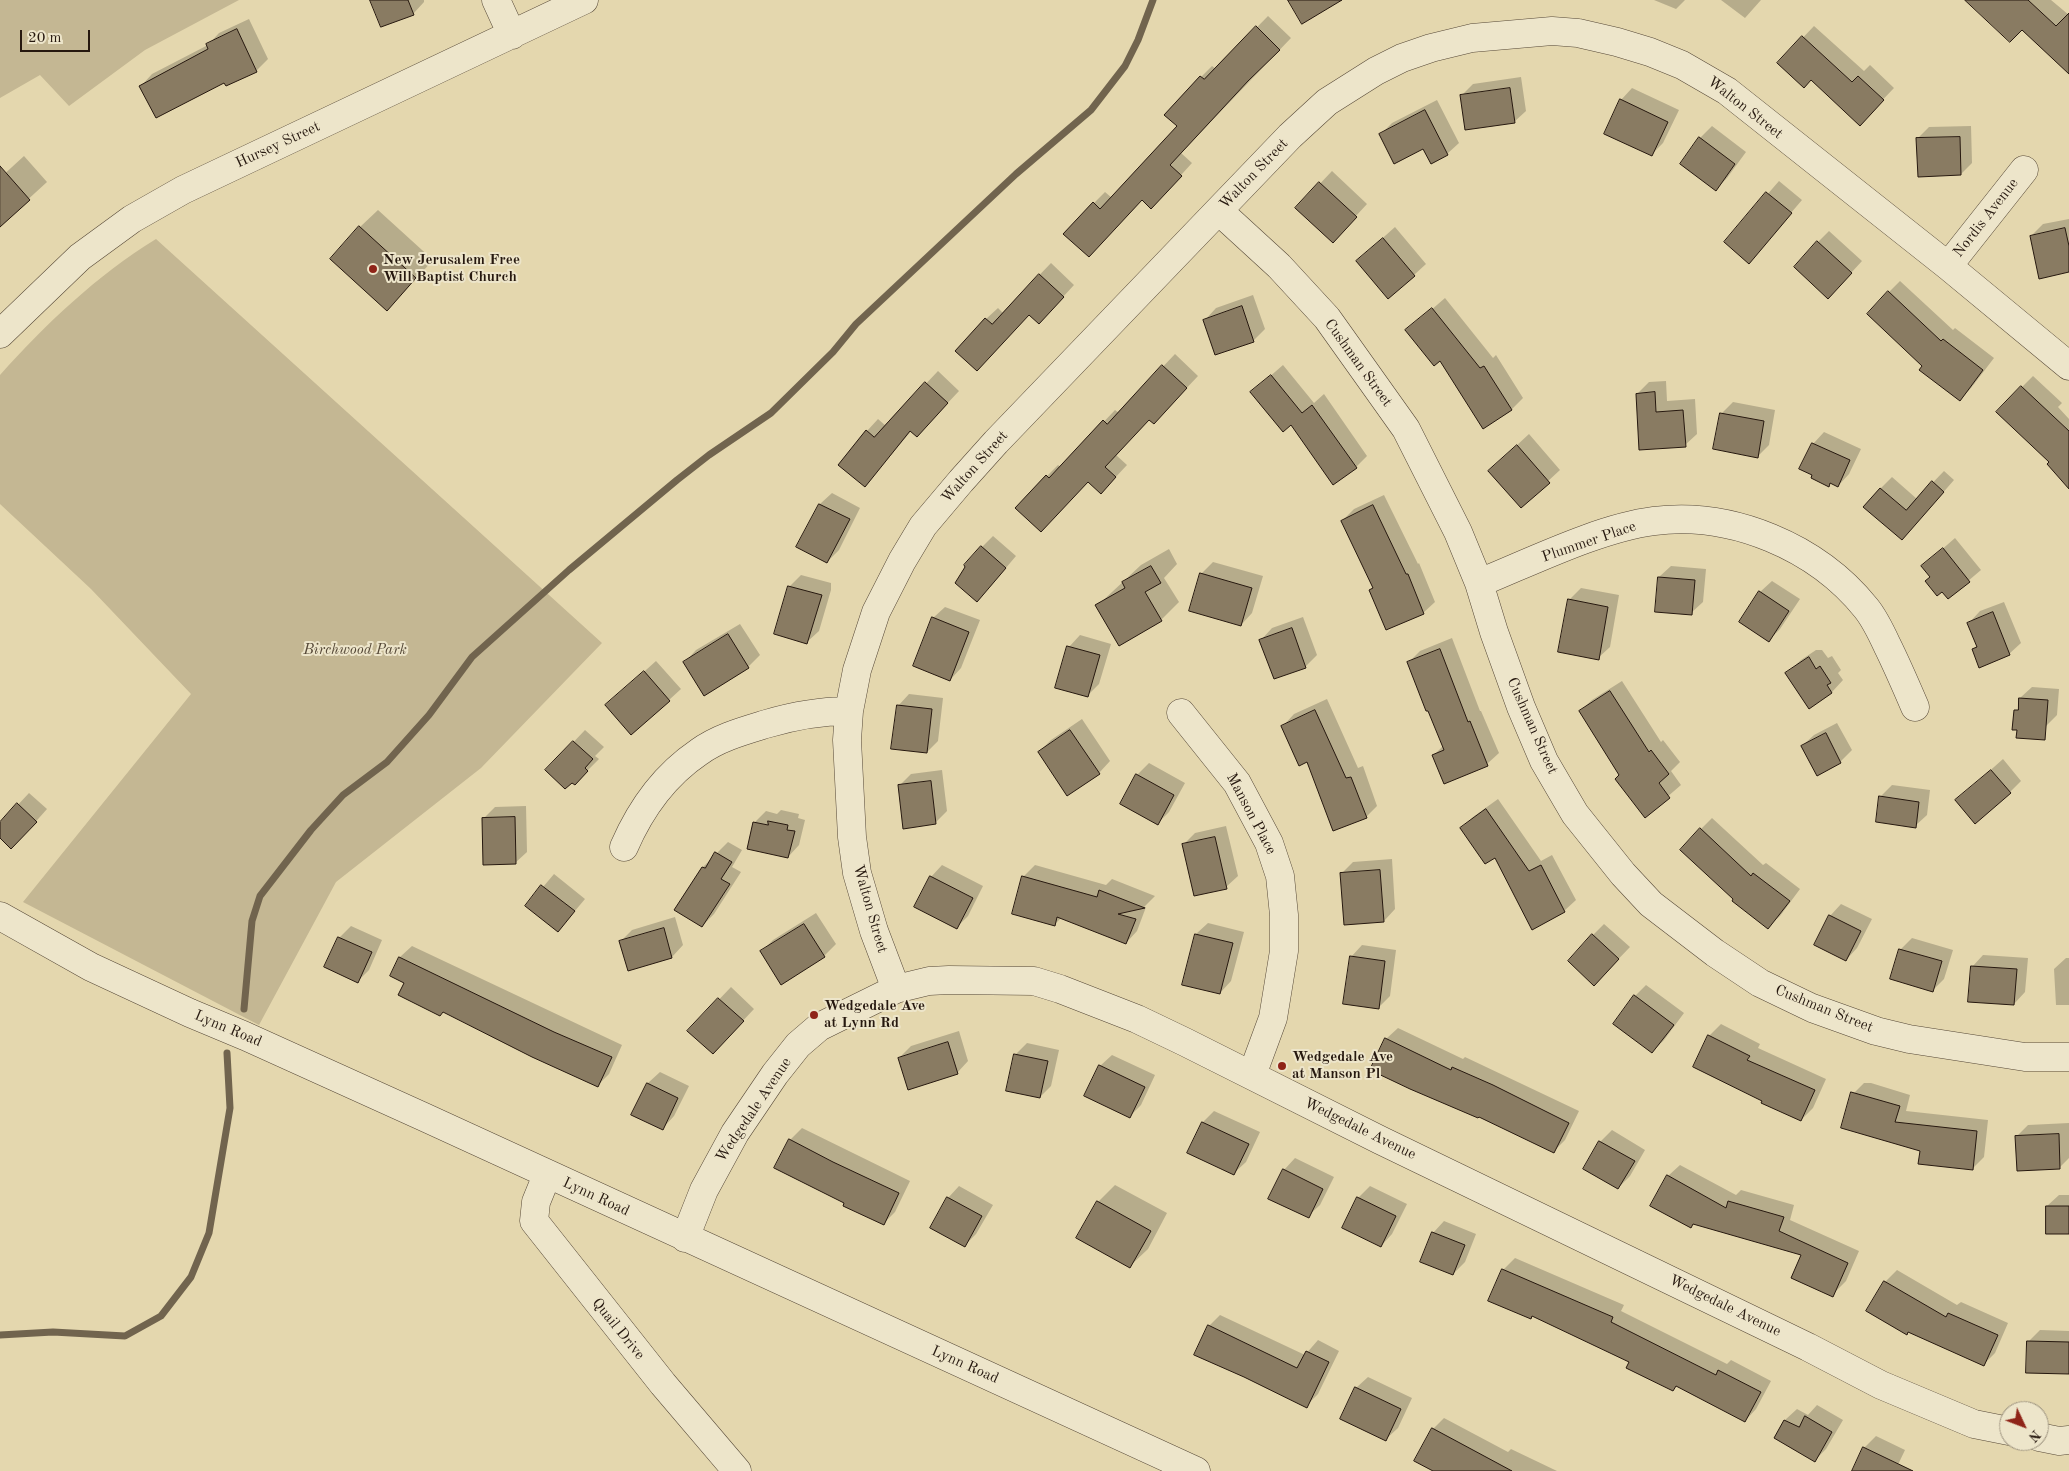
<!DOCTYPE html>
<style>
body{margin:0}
#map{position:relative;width:2069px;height:1471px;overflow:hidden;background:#e4d7ae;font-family:"Old Standard TT",serif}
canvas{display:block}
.north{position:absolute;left:1999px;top:1401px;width:50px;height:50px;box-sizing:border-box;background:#ede5ca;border:1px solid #9d937f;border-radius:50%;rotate:133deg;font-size:14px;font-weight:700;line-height:20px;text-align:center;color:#26180f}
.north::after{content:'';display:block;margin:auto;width:18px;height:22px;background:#8f2418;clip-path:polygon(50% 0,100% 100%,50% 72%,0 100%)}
.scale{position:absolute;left:20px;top:30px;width:70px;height:22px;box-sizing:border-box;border:2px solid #26180f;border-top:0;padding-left:6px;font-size:15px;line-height:18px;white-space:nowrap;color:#26180f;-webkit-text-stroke:4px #ede5ca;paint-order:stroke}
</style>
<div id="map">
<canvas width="2069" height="1471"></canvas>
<div class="north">N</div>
<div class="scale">20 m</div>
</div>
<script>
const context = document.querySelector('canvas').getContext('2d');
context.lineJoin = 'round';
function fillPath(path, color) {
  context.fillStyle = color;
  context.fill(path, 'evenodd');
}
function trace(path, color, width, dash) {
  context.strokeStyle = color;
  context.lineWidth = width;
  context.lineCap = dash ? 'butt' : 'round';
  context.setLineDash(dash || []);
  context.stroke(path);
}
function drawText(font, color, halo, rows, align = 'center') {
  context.font = font + ' "Old Standard TT",serif';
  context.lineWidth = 4;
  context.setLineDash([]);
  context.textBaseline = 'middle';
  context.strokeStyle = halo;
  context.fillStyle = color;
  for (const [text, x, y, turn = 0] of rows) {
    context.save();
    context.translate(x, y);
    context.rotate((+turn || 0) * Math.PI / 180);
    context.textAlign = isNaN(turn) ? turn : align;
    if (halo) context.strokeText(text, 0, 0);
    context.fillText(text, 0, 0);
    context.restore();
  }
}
const green = new Path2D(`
 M0 0H239L145 50 69 106 40 75 0 98Z
 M156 239 602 643 481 768 336 882 259 1025 23 902 191 694 91 589 0 504V375C47 323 96 276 156 239Z`);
const shadow = new Path2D(`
 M372 0H424V2L413 14Z
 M1654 0H1685L1676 9Z
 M1721 0H1761L1745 18Z
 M1967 0H2051L2069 15V72L2023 28Z
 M1268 16 1291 38 1181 153 1192 163 1162 196 1142 199 1100 244 1094 203 1105 192 1112 198 1179 126 1201 77 1212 66 1216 69Z
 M249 19 268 59 256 71 225 81 141 86 152 74 208 45 219 33Z
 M1814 26 1864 71 1870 65 1894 88 1871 112 1779 63Z
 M1521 77 1526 111 1514 122 1462 95 1473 84Z
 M1632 88 1679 110 1663 143 1651 155 1621 100Z
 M1437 100 1459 143 1447 154 1381 134 1392 123Z
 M1712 126 1746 152 1727 178 1716 189 1682 164 1700 138Z
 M1971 126 1972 163 1961 174 1918 138 1929 127Z
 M24 156 47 182 0 225V178Z
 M1332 171 1367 204 1344 229 1297 208Z
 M1779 181 1802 200 1749 262 1726 242Z
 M378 210 433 260 404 292 360 227Z
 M2069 219V271L2031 236 2043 224Z
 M1395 227 1426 264 1414 275 1357 261Z
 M1829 231 1862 261 1840 285 1818 242Z
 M1051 263 1074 285 1050 311 1029 314 988 358 986 319 998 308 1003 313Z
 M1900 281 1953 330 1955 328 1994 358 1971 388 1960 400 1924 366 1889 292Z
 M1253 295 1265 329 1253 341 1205 320 1216 308Z
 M1445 298 1493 358 1496 355 1523 398 1512 409 1441 359 1407 331Z
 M1175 354 1198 376 1165 411 1150 418 1116 455 1127 465 1112 481H1088L1052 519 1047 476 1058 465 1061 467 1115 410 1119 413Z
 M1283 365 1314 403 1324 394 1367 456 1356 467 1291 423 1252 392Z
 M938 371 959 391 928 424 912 430 865 486 867 431 878 419 886 426Z
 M2033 376 2062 403 2058 407 2069 419V487L2051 462 2022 387Z
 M1666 381 1667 401 1695 399 1697 434 1685 445 1637 394 1649 382Z
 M1733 402 1775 410 1769 445 1757 457 1722 413Z
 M1824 432 1861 449 1849 474 1838 486 1831 482 1828 485 1813 444Z
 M1529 434 1560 470 1521 506 1489 471Z
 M1944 471 1954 480 1913 527 1880 489 1892 477 1917 499Z
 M832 493 860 508 839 550 827 562 798 547 820 504Z
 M1384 495 1418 564 1419 563 1435 602 1423 613 1370 590 1374 586 1342 521 1354 509Z
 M993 536 1016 556 988 589 982 547Z
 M1955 538 1981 570 1948 598 1923 566Z
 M1169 549 1177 564 1164 578 1179 602 1161 620 1097 606 1141 565Z
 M1213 562 1263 576 1252 613 1241 625 1201 574Z
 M1671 566 1706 569 1703 602 1691 613 1659 577Z
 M801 575 831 583V590L819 631 807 642 776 633 790 586Z
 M1772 581 1800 599 1780 629 1769 640 1760 592Z
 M1581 588 1619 595 1610 647 1598 658 1569 600Z
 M2004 602 2021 643 2009 654 1973 649 1978 645 1969 623 1980 611Z
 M945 607 980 620 961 668 950 680 933 618Z
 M1303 617 1317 655 1305 667 1261 640 1272 628Z
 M740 624 760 655 748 667 685 662 696 650Z
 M1080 635 1111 644 1099 684 1087 696 1069 647Z
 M1452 638 1480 711H1481L1499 753 1487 764 1434 755 1444 745 1409 662 1420 651Z
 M1816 650H1822L1828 658 1832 656 1841 670 1838 673 1843 680 1832 692 1809 707 1789 671 1801 660Z
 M656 661 681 689 669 700 607 705Z
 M1622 681 1661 742 1663 740 1680 762 1671 771 1681 785 1645 816 1580 711 1592 700Z
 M2032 687 2059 689 2057 715 2045 727 2020 698Z
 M909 694 943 698 938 741 927 752 898 706Z
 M1327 699 1358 768 1363 766 1377 806 1366 817 1308 760 1283 726 1294 714Z
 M1082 719 1110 761 1099 773 1039 752 1051 740Z
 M1837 723 1852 750 1840 762 1802 746 1814 735Z
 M585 730 604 747 595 756 599 759 586 772 547 770Z
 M2003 759 2021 781 2010 792 1957 800Z
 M1149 763 1185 783 1169 812 1158 823 1137 775Z
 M942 770 947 811 935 823 899 786 911 774Z
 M1892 785 1930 790 1927 815 1915 826 1880 797Z
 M29 793 47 809 23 836H0V824Z
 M1498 799 1541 861 1552 855 1576 900 1564 911 1461 828 1473 817Z
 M526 806 527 852 515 863 483 819 495 807Z
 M781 810 799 814 798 818 805 820 799 845 788 857 754 823 766 811 777 814Z
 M1712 818 1763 865 1766 863 1800 889 1780 916 1768 927 1701 829Z
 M1226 826 1238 876 1226 887 1183 845 1195 833Z
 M728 842 742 850 732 867 741 872 714 914 702 926 703 867Z
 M1392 859 1395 909 1384 921 1341 874 1353 862Z
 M942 865 983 886 968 916 957 927 931 877Z
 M1035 865 1106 885 1112 879 1155 896 1144 907H1146L1137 931 1126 943 1061 918 1054 925 1023 877Z
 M554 874 585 899 558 931 527 906Z
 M1841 904 1872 919 1857 948 1846 960 1830 916Z
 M816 913 836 944 824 956 762 951 773 940Z
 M675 917 683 945 672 957 629 970 620 942 632 930Z
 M1208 923 1244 932 1231 981 1220 993 1184 984 1196 934Z
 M1604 924 1630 947 1606 972 1593 935Z
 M351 926 382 940 369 970 358 981 326 967 339 938Z
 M1912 938 1953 950 1944 979 1933 990 1892 978 1901 949Z
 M1362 945 1396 950 1390 996 1378 1008 1351 957Z
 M412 946 622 1045 609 1074 598 1085 392 975 400 957Z
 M1983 955 2028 958 2025 992 2014 1004 1972 967Z
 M2066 958H2069V1005H2056L2054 969Z
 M1646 985 1684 1013 1664 1040 1652 1052 1635 996Z
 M731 987 754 1009 724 1041 689 1031Z
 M1721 1024 1760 1044 1758 1048 1826 1079 1813 1108 1801 1120 1763 1100 1709 1036Z
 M1398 1028 1463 1059 1465 1057 1579 1111 1565 1140 1554 1151 1479 1115 1386 1039Z
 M959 1031 968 1061 957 1073 899 1058 911 1046Z
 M1027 1043 1059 1050 1051 1086 1040 1097 1015 1055Z
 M1112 1055 1155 1075 1141 1105 1129 1117 1100 1066Z
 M660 1072 689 1086 674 1116 663 1128 633 1114 648 1083Z
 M1864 1083H1871L1910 1095 1906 1111 1988 1120 1984 1157 1972 1169 1921 1150 1852 1095Z
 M1214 1111 1260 1132 1246 1162 1234 1173 1203 1122Z
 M2069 1123V1158L2060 1167 2016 1137 2028 1125Z
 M802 1128 910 1181 895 1212 883 1224 846 1202 776 1168 790 1140Z
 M1612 1130 1645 1150 1630 1176 1618 1188 1600 1142Z
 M1295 1158 1334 1177 1320 1205 1308 1216 1284 1170Z
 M1680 1165 1736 1195 1741 1190 1794 1205 1790 1220 1859 1251 1846 1281 1834 1293 1803 1255 1694 1223 1690 1227 1668 1176Z
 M1115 1185 1167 1213 1148 1249 1130 1266 1098 1202Z
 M959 1186 993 1205 976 1234 964 1246 948 1198Z
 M1370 1186 1407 1204 1392 1234 1381 1246 1358 1198Z
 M2059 1195H2069V1232L2047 1206Z
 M1444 1221 1476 1234 1465 1262 1453 1274 1433 1233Z
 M1515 1258 1624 1305 1621 1311 1727 1364 1731 1360 1771 1381 1756 1409 1745 1421 1677 1385 1673 1390 1631 1361 1533 1315 1531 1318 1503 1270Z
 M1897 1270 1957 1305 1961 1302 2008 1323 1995 1353 1984 1364 1868 1311 1885 1282Z
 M1220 1315 1305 1355 1318 1340 1339 1351 1318 1394 1306 1406 1245 1376 1209 1326Z
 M2040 1330 2069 1331V1373L2028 1342Z
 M1368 1377 1412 1398 1398 1428 1386 1439 1356 1388Z
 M1817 1405 1843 1420 1826 1449 1814 1461 1775 1438 1785 1420 1797 1409 1808 1415Z
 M1444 1418 1508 1452 1511 1449 1557 1471H1435L1433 1429Z
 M1876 1436 1905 1450 1895 1471H1853L1864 1448Z`);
const stream = new Path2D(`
 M244 1009 252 921 260 896 311 830 343 795 387 762 429 715 472 657 569 570 677 480 709 455 771 413 833 352 856 324 1016 174 1091 110 1125 66 1138 40 1153 0
 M0 1335 53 1332 125 1336 161 1316 191 1277 209 1233 230 1108 227 1053`);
const building = new Path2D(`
 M370 0H408L414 15 381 27Z
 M1288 0H1342L1302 24Z
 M1965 0H2028L2056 26 2069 13V74L2022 30 2010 42Z
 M1256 26 1280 50 1248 81 1170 165 1182 176 1151 209 1142 200 1089 257 1063 234 1093 202 1100 209 1177 126 1164 115 1200 76 1204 79Z
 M237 29 257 72 226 86 224 83 156 118 139 86 208 49 206 44Z
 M1802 36 1852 82 1858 76 1884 100 1860 126 1811 80 1804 88 1777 63Z
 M1510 88 1515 123 1465 130 1460 95Z
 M1620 99 1668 122 1652 156 1604 134Z
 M1425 110 1448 155 1431 164 1423 149 1394 164 1379 134Z
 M1699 137 1735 164 1716 191 1680 164Z
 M1960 137 1961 175 1918 177 1916 138Z
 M0 166 30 200 0 227Z
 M1319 182 1357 217 1333 243 1295 208Z
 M1766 192 1792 213 1749 264 1724 242Z
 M359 226 416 278 387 311 330 259Z
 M2065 228 2069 246V272L2039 279 2030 236Z
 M1383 238 1415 276 1388 299 1356 261Z
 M1817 241 1852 273 1828 299 1794 267Z
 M1039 274 1064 297 1039 324 1029 315 977 371 955 351 985 318 992 324Z
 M1888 291 1941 341 1943 339 1983 370 1960 401 1919 370 1922 366 1867 314Z
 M1242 306 1254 342 1215 355 1203 320Z
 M1432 308 1480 368 1484 366 1512 410 1483 429 1440 361 1434 366 1405 330Z
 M1162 365 1187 388 1154 424 1149 420 1105 467 1116 477 1101 494 1088 482 1041 532 1015 508 1046 475 1049 478 1103 420 1107 424Z
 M1271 375 1302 413 1312 405 1357 468 1333 485 1291 425 1283 432 1250 392Z
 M925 382 948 403 917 437 910 431 865 487 838 465 866 430 874 437Z
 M2021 386 2069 431V489L2047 464 2049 462 1996 412Z
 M1655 392 1656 412 1683 410 1686 447 1639 450 1636 394Z
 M1720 413 1764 421 1758 458 1713 449Z
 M1812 443 1850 460 1838 487 1830 483 1829 487 1811 478 1812 475 1799 469Z
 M1517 445 1550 483 1521 508 1488 471Z
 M1932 481 1944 492 1902 540 1863 507 1880 488 1906 510Z
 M819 504 850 519 827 563 796 547Z
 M1373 505 1406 574H1408L1424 614 1386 630 1369 590 1373 588 1341 521Z
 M981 546 1006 568 977 602 955 583 965 567 964 565Z
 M1943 548 1970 582 1948 599 1942 592 1937 596 1925 581 1930 577 1921 566Z
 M1151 566 1161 583 1145 592 1162 621 1119 646 1095 605 1125 588 1122 582Z
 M1200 573 1252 588 1241 626 1189 611Z
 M1658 577 1695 580 1692 615 1655 612Z
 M788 586 822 595 807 644 774 634Z
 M1759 591 1789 611 1769 642 1739 622Z
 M1568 599 1608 607 1599 660 1558 652Z
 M1993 612 2010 655 1979 668 1972 649 1977 647 1967 623Z
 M932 617 969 632 950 681 913 666Z
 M1292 628 1306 668 1274 679 1259 640Z
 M728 634 749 668 704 696 683 662Z
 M1067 646 1100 655 1088 697 1055 688Z
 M1440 649 1468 722 1470 721 1488 766 1444 784 1432 755 1444 750 1428 711H1426L1407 662Z
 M1809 657 1816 669 1820 666 1831 683 1827 685 1832 693 1809 709 1785 673Z
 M644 671 670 701 631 735 605 705Z
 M1610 691 1649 752 1651 750 1669 774 1659 783 1670 798 1645 818 1615 779 1619 775 1579 711Z
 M2019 698 2048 700 2045 740 2016 738 2017 730H2012L2014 710H2018Z
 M897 705 932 709 927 753 891 749Z
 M1315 710 1346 778 1351 777 1367 818 1333 831 1307 762 1299 766 1281 726Z
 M1070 730 1100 774 1067 796 1038 752Z
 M1826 733 1841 763 1817 776 1801 746Z
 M573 741 593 759 585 768 588 771 575 785 572 783 565 789 545 770Z
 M1991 770 2011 793 1975 824 1955 800Z
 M1136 774 1174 795 1158 825 1120 804Z
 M931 781 936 824 903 829 898 785Z
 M1879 796 1919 802 1916 828 1876 822Z
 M17 803 37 822 11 849 0 838V822Z
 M1486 809 1529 871 1541 865 1565 912 1532 930 1495 858 1485 864 1460 828Z
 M515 817 516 864 483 865 482 818Z
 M768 821 788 825 787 830 795 831 788 858 747 849 753 822 768 825Z
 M1700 828 1751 876 1753 873 1790 901 1768 929 1732 901 1733 899 1680 850Z
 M1215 837 1227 889 1194 896 1182 844Z
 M715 852 732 862 721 879 730 884 702 927 674 910 702 867 705 868Z
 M1380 870 1384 922 1344 925 1340 873Z
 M930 876 973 898 957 929 914 907Z
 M1022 876 1097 897 1099 890 1145 908 1118 914 1136 919 1126 944 1057 917 1055 926 1012 914Z
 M541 885 575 911 558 932 525 906Z
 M1829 915 1861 931 1846 961 1814 945Z
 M804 924 825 957 781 985 760 951Z
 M664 928 672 958 628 971 619 941Z
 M1195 934 1233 943 1220 994 1182 985Z
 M1592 934 1619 959 1594 986 1568 961Z
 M338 937 372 952 358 983 324 967Z
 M1899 949 1942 961 1933 992 1890 979Z
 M1350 956 1385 961 1379 1009 1343 1004Z
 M399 957 554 1032 612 1057 598 1087 532 1057 443 1012 440 1016 398 995 404 983 390 976Z
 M1971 966 2017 969 2014 1005 1968 1002Z
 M1634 995 1674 1025 1652 1053 1613 1024Z
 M718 998 744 1021 713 1054 687 1031Z
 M1708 1035 1750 1056 1747 1060 1815 1090 1801 1121 1761 1103 1762 1101 1693 1067Z
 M1385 1038 1451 1070 1452 1067 1493 1085 1569 1123 1554 1153 1479 1117 1478 1118 1410 1089 1370 1070Z
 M948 1042 958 1074 908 1090 898 1058Z
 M1014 1054 1048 1061 1040 1098 1006 1091Z
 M1099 1065 1145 1087 1130 1118 1084 1096Z
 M647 1083 678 1098 663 1130 631 1115Z
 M1851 1092 1900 1106 1895 1122 1977 1131 1973 1170 1918 1164 1920 1151 1841 1128Z
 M1202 1122 1249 1144 1234 1175 1187 1153Z
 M2059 1134 2060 1169 2017 1171 2015 1136Z
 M789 1139 833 1162 899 1193 884 1225 843 1206 844 1203 774 1168Z
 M1599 1141 1635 1161 1618 1189 1583 1169Z
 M1283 1169 1323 1189 1309 1218 1268 1199Z
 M1667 1175 1726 1208 1728 1201 1784 1217 1779 1231 1848 1263 1833 1297 1791 1278 1801 1255 1693 1224 1691 1228 1650 1206Z
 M947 1197 982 1216 965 1247 930 1228Z
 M1357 1197 1396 1216 1381 1247 1342 1228Z
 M1097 1201 1151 1231 1130 1268 1076 1238Z
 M2046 1206H2069V1234H2046Z
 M1432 1232 1465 1245 1453 1275 1420 1262Z
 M1502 1269 1613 1317 1611 1322 1716 1375 1718 1370 1761 1392 1745 1422 1676 1386 1673 1391 1626 1368 1629 1362 1532 1316 1531 1319 1488 1301Z
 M1884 1281 1946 1317 1948 1313 1998 1335 1984 1366 1908 1332 1907 1335 1866 1311Z
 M1208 1325 1297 1368 1306 1351 1329 1362 1307 1408 1244 1377 1194 1355Z
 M2027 1341 2069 1342V1374L2026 1373Z
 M1355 1387 1401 1409 1386 1441 1340 1419Z
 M1805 1416 1832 1432 1815 1462 1774 1438 1784 1420 1799 1427Z
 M1432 1428 1512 1471H1433L1414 1461Z
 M1863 1447 1913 1471H1852Z`);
const minor = new Path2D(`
 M496 0 512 35
 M1219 211 1279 266 1327 318 1406 429 1458 532 1479 583 1494 632 1521 707 1544 761 1575 814 1623 874 1651 904 1715 953 1760 983 1812 1008 1876 1031 1909 1039 2025 1057H2069
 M1948 266 2024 170
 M0 334 80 257 132 219 183 190 584 0
 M1479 583C1531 562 1599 528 1654 521 1732 511 1817 547 1866 608 1875 619 1881 632 1887 645 1897 665 1906 686 1915 707
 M1181 713 1237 783 1269 843 1280 876 1284 915V951L1273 1018 1252 1075
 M624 847C640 810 665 775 699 752 718 738 743 731 766 724 793 716 820 711 849 711
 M0 916 91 967 190 1013 245 1036 424 1117 1196 1471
 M896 989 874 931 857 873 852 837 847 740 849 711 857 670 876 612 902 561 923 526 961 481 996 442 1290 136 1327 102 1376 71 1402 58 1431 48 1472 38 1552 31 1578 33 1617 42 1650 52 1682 65 1727 91 1948 266 2069 366
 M547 1175 536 1202 534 1221 663 1384 737 1471
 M685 1238 704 1190 735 1133 775 1074 798 1045 819 1027 896 989 929 981 949 980 1034 981 1060 989 1137 1019 1185 1042 1380 1140 1808 1347 1881 1385 1974 1424 2009 1431
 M2039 1437 2059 1441 2069 1440`);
const markers = [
 [373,269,5,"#8f2418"],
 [814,1015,5,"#8f2418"],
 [1282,1066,5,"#8f2418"]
];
const streetNames = [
 ["Walton Street",1745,108,38],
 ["Hursey Street",278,145,-25],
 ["Walton Street",1254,174,-46],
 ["Nordis Avenue",1986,218,-52],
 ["Cushman Street",1358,363,54],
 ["Walton Street",975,467,-48],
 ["Plummer Place",1589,542,-19],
 ["Cushman Street",1532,726,66],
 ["Manson Place",1251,814,62],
 ["Walton Street",870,909,74],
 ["Cushman Street",1824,1009,22],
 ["Lynn Road",228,1029,23],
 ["Wedgedale Avenue",754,1110,-56],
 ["Wedgedale Avenue",1360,1129,26],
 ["Lynn Road",596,1197,25],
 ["Wedgedale Avenue",1725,1306,26],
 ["Quail Drive",618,1329,51],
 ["Lynn Road",965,1365,24]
];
const poiNames = [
 ["New Jerusalem Free",383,260],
 ["Will Baptist Church",383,277],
 ["Wedgedale Ave",824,1006],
 ["at Lynn Rd",824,1023],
 ["Wedgedale Ave",1292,1057],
 ["at Manson Pl",1292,1074]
];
const parkNames = [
 ["Birchwood Park",355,650]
];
fillPath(green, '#c4b793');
fillPath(shadow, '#0003');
trace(stream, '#71644e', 7);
fillPath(building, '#897b62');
trace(building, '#26180f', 1);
trace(minor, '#564837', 29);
trace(minor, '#ede5ca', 28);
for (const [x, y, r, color] of markers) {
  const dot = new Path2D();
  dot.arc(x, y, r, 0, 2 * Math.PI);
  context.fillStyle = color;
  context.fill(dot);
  trace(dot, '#ede5ca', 2);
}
drawText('15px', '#26180f', '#ede5ca', streetNames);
drawText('bold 15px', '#26180f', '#ede5ca', poiNames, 'left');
drawText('italic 15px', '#554837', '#ede5ca', parkNames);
</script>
